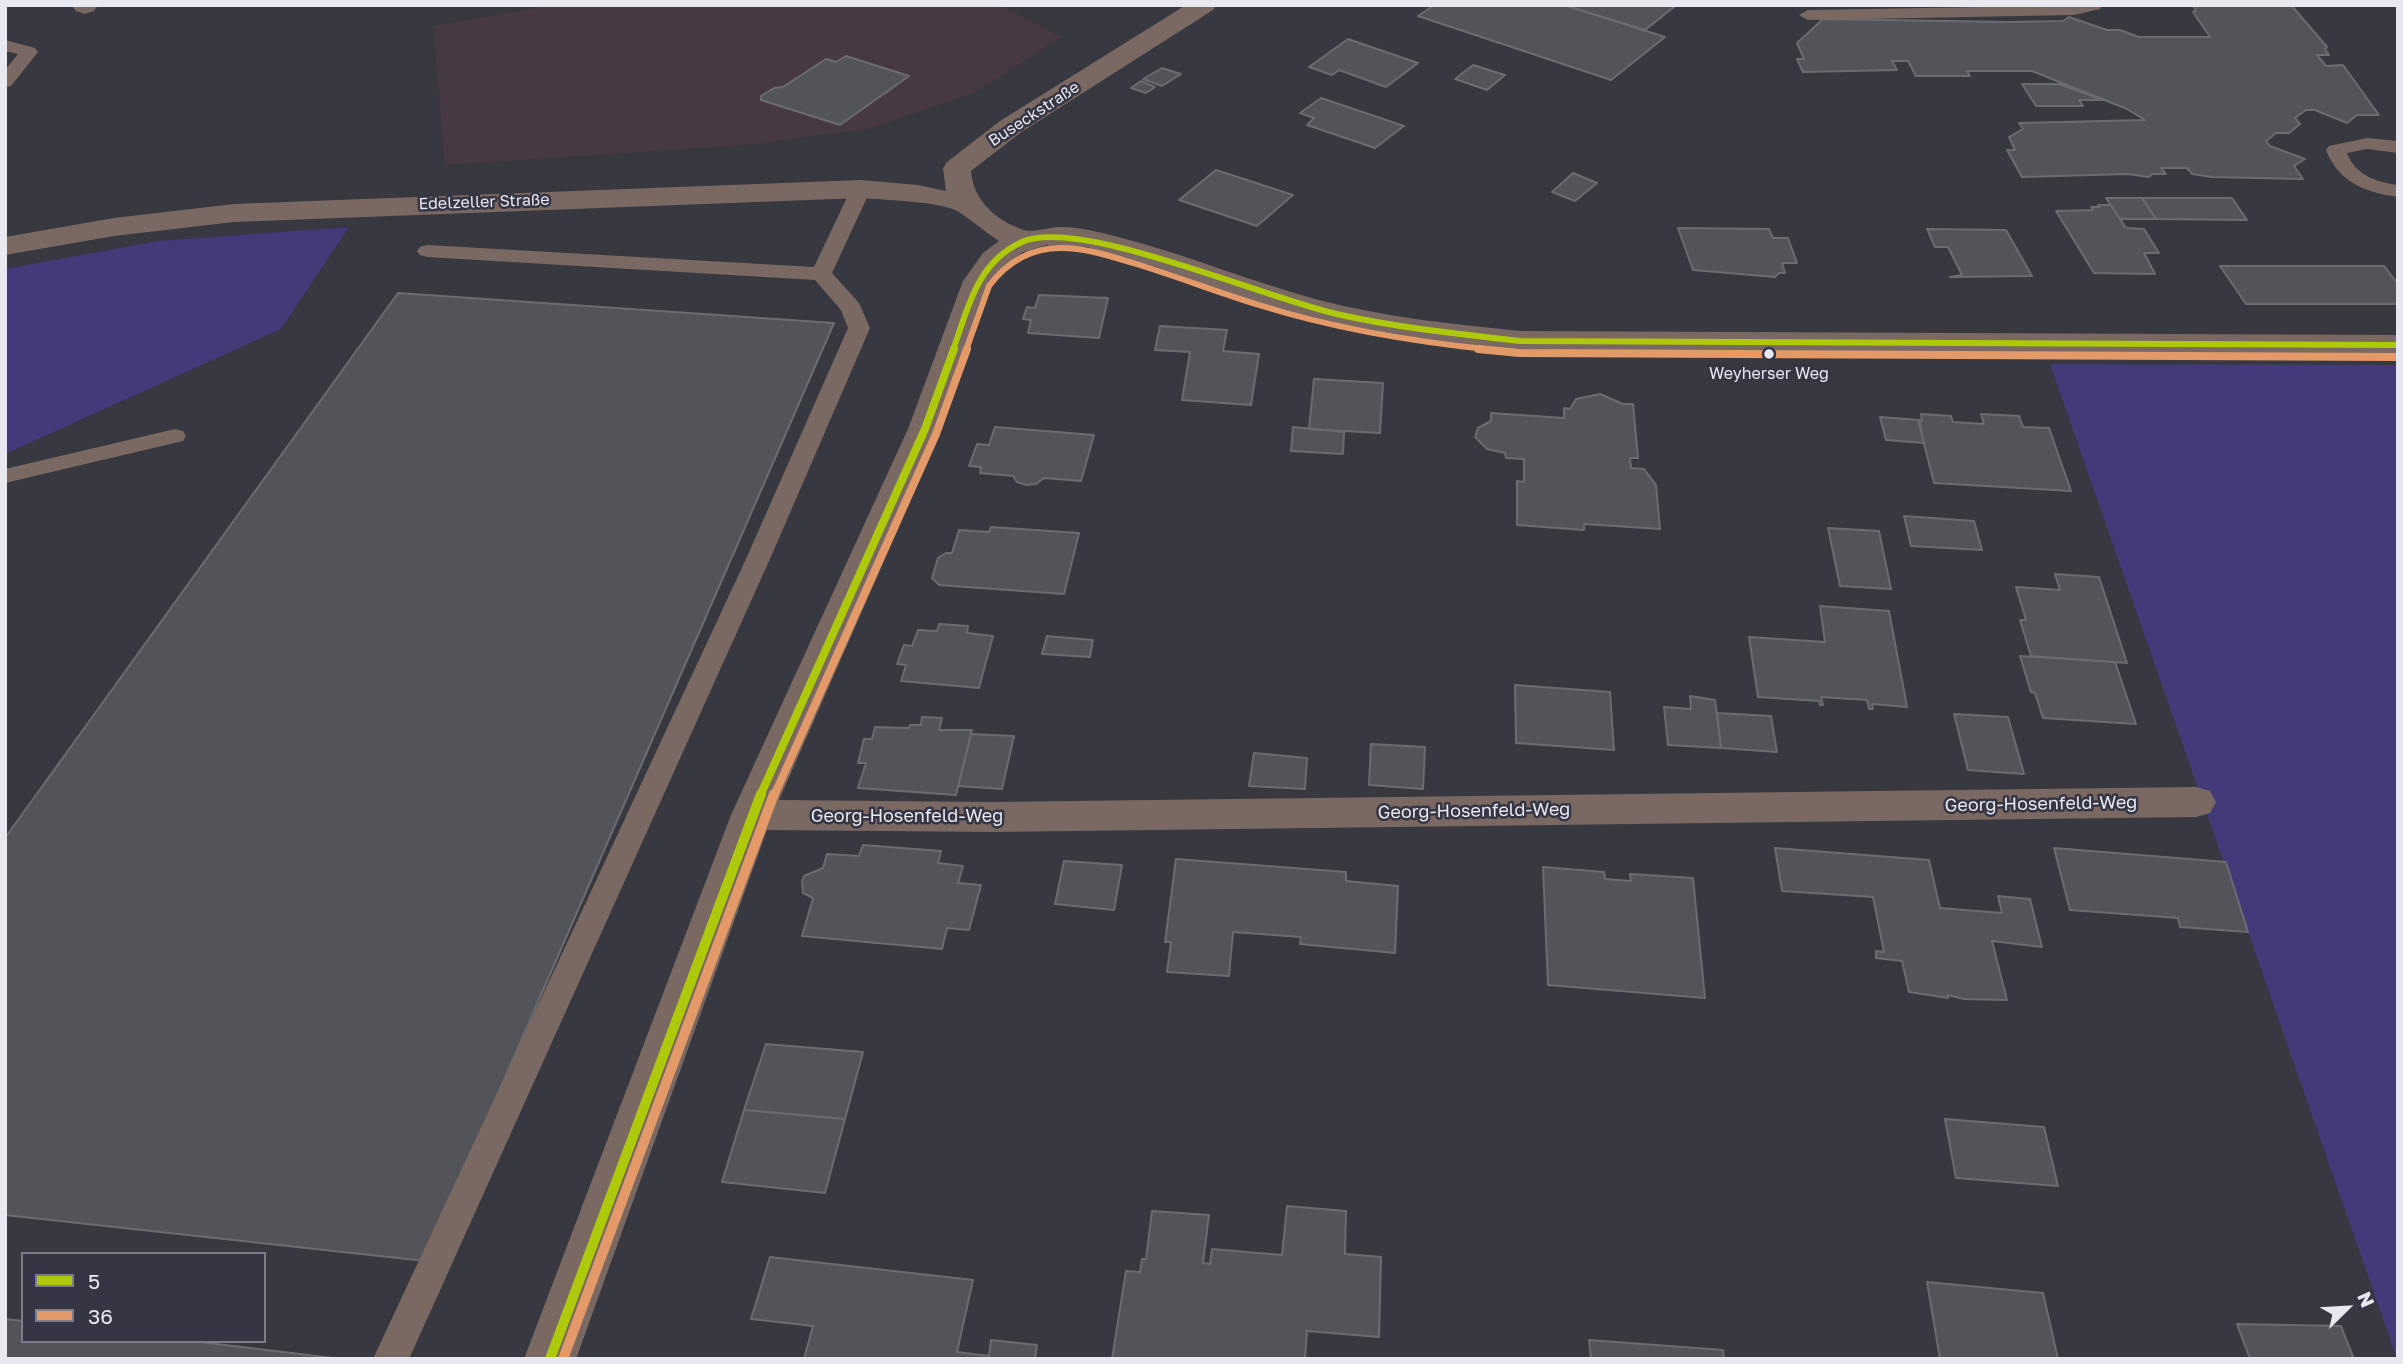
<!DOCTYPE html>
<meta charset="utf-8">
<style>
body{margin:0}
#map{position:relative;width:2403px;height:1364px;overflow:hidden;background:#383840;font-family:"Golos Text",sans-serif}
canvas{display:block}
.frame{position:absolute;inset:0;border:7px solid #e8e8f1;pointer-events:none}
.legend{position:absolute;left:21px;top:1252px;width:245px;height:91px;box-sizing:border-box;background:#353543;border:2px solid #7d7d89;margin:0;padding:9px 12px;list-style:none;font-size:21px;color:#e8e8f1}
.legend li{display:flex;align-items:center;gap:14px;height:35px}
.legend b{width:35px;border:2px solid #7d7d89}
.north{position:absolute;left:2312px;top:1273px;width:70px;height:70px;-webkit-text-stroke:5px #353543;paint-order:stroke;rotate:66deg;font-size:19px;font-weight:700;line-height:28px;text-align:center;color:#e8e8f1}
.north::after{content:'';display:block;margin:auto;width:24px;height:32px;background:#e8e8f1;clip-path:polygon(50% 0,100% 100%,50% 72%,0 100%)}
</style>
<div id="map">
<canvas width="2403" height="1364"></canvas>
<div class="frame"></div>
<ul class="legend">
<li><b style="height:9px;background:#aec90a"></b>5</li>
<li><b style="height:9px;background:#e39a68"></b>36</li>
</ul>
<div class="north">N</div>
</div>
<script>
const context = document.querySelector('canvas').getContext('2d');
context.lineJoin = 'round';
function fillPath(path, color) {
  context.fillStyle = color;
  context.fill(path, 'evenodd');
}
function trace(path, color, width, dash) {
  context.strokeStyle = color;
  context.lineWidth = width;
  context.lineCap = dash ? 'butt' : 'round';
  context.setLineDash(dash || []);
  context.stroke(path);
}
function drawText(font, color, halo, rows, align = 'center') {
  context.font = font + ' "Golos Text",sans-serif';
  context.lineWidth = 5;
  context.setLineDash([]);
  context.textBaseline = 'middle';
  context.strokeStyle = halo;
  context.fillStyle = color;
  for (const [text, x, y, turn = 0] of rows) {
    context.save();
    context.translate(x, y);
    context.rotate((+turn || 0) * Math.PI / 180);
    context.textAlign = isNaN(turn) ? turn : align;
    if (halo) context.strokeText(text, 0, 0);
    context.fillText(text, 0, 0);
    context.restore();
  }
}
const commercial = new Path2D(`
 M552 5H999L1062 37 974 93 868 129 746 145 445 165 433 26Z`);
const green = new Path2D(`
 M349 227 281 329 5 454V269L159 241Z
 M2050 364 2398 365V1359H2397Z`);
const building = new Path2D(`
 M1434 5H1564L1665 37 1611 80 1418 16Z
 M1564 5H1667L1674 7 1645 30Z
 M2192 5H2291L2327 47 2325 49 2329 55H2317L2326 66 2343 65 2379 115H2357L2347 123 2315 110H2306L2295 118 2300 124 2289 133H2276L2266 141 2270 146 2305 159 2294 166 2303 179 2212 177 2192 174 2187 168H2161L2166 174H2152L2149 177 2128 174 2022 177 2007 150H2015L2009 137 2023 129 2019 123 2145 120 2127 109 2032 71H1967L1970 76H1916L1908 61H1892L1897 70 1803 72 1797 59H1804L1797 43 1823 19 2008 22 2063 21 2069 17 2107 30H2120L2139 37H2210L2193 12 2196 10Z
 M1348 39 1418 63 1386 87 1339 70 1332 75 1309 67Z
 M846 56 909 76 840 125 761 100V96L774 88 783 87 826 59 836 62Z
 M1473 65 1505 75 1487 90 1455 79Z
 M1162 68 1181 74 1162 86 1143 79Z
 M1141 81 1155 87 1146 93 1131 88Z
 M2022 84H2059L2103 100H2079L2083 106H2036Z
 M1321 98 1404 126 1375 148 1307 125 1314 118 1300 113Z
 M1216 170 1293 195 1257 226 1179 200Z
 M1573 173 1597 183 1575 201 1552 192Z
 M2106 198H2142L2156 219H2120Z
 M2142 198H2232L2247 220 2156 219Z
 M2098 205H2111L2126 228 2144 229 2159 253H2144L2155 274 2094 273 2056 211 2093 210 2091 207H2100Z
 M1678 228 1769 229 1773 238H1788L1797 263H1782L1785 273H1779L1775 277 1693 270Z
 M1927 229 2006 230 2032 276 1950 277 1962 275 1948 247H1935Z
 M2220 266H2384L2398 284V304H2246Z
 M398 293 834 323 425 1261 5 1215V838Z
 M1039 295 1108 298 1099 338 1028 333 1031 320 1023 319 1027 307 1035 308Z
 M1160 326 1227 330 1223 351 1259 354 1251 405 1182 400 1190 352 1155 350Z
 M1314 379 1383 383 1380 433 1309 429Z
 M1600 394 1623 404H1633L1638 458H1630L1631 468 1644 469 1656 485 1660 529 1584 524V530L1517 525V481L1524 482V459L1506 458 1505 453 1487 449 1475 437 1478 428 1491 421V413L1564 418V408L1570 409 1576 399Z
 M1921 414 1951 416 1953 422 1984 424 1981 414 2019 416 2023 427 2049 428 2071 491 1934 483 1918 420 1922 421Z
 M1880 417 1919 420 1924 443 1886 440Z
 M995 427 1094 435 1081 481 1044 478 1036 484 1026 485 1017 482 1013 476 980 473 981 467 969 466 977 444 989 445Z
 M1293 427 1344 432 1343 454 1291 451Z
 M1904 516 1974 521 1982 550 1911 546Z
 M991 527 1079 533 1064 594 939 585 932 578 938 558 946 553H952L959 530 989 532Z
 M1828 528 1879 531 1891 589 1840 586Z
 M2055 574 2099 577 2127 663 2031 656 2020 620H2026L2016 587 2060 590Z
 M1820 606 1889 611 1907 707 1872 704 1873 709H1869L1867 700 1821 697 1823 705H1820L1819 701 1758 697 1749 637 1825 642Z
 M939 624 968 626 967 633 993 636 979 688 901 681 906 665 897 664 904 645 912 646 918 630 937 631Z
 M1047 636 1093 640 1090 657 1042 654Z
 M2020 656 2115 662 2136 724 2043 718 2035 693 2031 692Z
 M1515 685 1610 692 1614 750 1516 743Z
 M1690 696 1715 700 1721 748 1668 745 1664 707 1691 709Z
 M1717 713 1771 716 1777 752 1721 748Z
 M1954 714 2008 717 2024 774 1968 770Z
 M922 717 942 718 939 730H972L956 795 858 788 866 763H858L864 739H872L875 727 909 728 910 725H921Z
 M971 734 1014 736 1002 789 958 786Z
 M1371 744 1425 747 1423 789 1369 785Z
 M1254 753 1307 758 1305 789 1249 786Z
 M863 845 941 851 938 863 963 866 958 883 981 885 969 930 947 928 942 949 802 936 813 898 803 893 802 881 804 876 823 868 827 854 859 856Z
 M1775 848 1929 860 1940 908 2002 913 1998 896 2030 899 2042 947 1992 941 2007 1000 1964 999 1948 995V998L1909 992 1902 961 1876 958V951L1884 952 1873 897 1782 891Z
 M2054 848 2226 862 2248 932 2180 927 2178 918 2070 910Z
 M1176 859 1346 872V881L1398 886 1395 953 1300 944 1301 937 1233 932 1229 976 1167 972 1171 942H1165Z
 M1064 861 1122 865 1114 910 1055 904Z
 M1543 867 1604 872 1605 879 1631 881 1630 874 1693 878 1705 998 1548 985Z
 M766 1044 863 1052 845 1119 744 1110Z
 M744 1110 845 1119 825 1193 722 1182Z
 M1945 1119 2044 1127 2058 1186 1956 1178Z
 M1287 1206 1346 1211 1345 1254 1381 1257 1379 1337 1307 1331 1305 1359H1112L1126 1271 1140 1272 1142 1259H1146L1152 1211 1209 1215 1203 1263 1210 1264 1212 1249 1282 1255Z
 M770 1257 973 1280 957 1352 989 1356 991 1340 1037 1345 1035 1359H804L813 1326 751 1319Z
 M1927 1282 2043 1293 2058 1359H1940Z
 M5 1319 23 1321V1341H192L341 1359H5Z
 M2237 1324 2341 1326 2354 1359H2250Z
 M1589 1340 1723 1350 1724 1359H1591Z`);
const lane = new Path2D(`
 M2102 5 2100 9 2074 15 1808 20 1799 15 1808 10Z
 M5 40 35 48 38 52 11 86 5 87V70L18 54 5 51Z
 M2367 138 2398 141V153L2367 149 2347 153C2355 175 2376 182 2398 185V197C2365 192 2339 183 2326 150L2329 146Z
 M861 183 871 189 832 273 859 303 870 328 770 559 409 1359H373L746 559 848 328 841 310 815 280 427 257 420 255 417 251 420 247 427 245 814 267 851 189Z
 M175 429 183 431 186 436 183 441 5 483V469Z`);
const street = new Path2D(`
 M98 5 94 11 85 14 76 11 72 6Z
 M1186 5H1216L1213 10 1020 133 971 171C973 200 996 221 1024 230 1033 233 1050 227 1060 227 1080 227 1099 232 1118 237 1185 254 1249 281 1315 299 1382 317 1452 324 1520 331L2398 335V355L1520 351 1429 340 1339 324 1269 306 1156 267 1087 247 1047 245 1023 252 1004 266 993 281 942 429 779 800 993 802 2196 787 2210 791 2216 802 2210 813 2196 817 993 832 767 830 576 1359H524L731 815 908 429 963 281 983 253 999 241C985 232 973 221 959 212 941 201 884 200 861 198L234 222 114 236 5 255V237L114 218 234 204 861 180 918 185 946 191 943 168 947 162 1000 121Z`);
const bus1Far2 = new Path2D(`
 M953 350C968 308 977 262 1022 242 1079 216 1271 301 1341 315 1400 328 1460 334 1520 341L2398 345`);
const bus1Far1 = new Path2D(`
 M760 796 925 429 954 349`);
const bus1 = new Path2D(`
 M550 1359 761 794`);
const bus2Far2 = new Path2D(`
 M966 350 989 286C1007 262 1030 248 1061 248 1086 248 1110 256 1133 263 1176 276 1217 292 1259 305 1335 329 1415 342 1494 350`);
const bus2Far1 = new Path2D(`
 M1478 349 1519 353 2398 357
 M774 796 936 434 967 349`);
const bus2 = new Path2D(`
 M563 1359 774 794`);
const markers = [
 [1769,354,6,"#e8e8f1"]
];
const farStreetnames = [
 ["Buseckstraße",1034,114,-33],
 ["Edelzeller Straße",484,202,-2]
];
const busNames = [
 ["Weyherser Weg",1769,374]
];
const streetNames = [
 ["Georg-Hosenfeld-Weg",2041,804,-1],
 ["Georg-Hosenfeld-Weg",1474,811,-1],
 ["Georg-Hosenfeld-Weg",907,816]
];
fillPath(commercial, '#473944');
fillPath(green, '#423a79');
fillPath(building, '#53535a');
trace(building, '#6b6b71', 2);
fillPath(lane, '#796962');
fillPath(street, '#796962');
trace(bus1Far2, '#aec90a', 6);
trace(bus1Far1, '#aec90a', 8);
trace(bus1, '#aec90a', 10);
trace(bus2Far2, '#e39a68', 6);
trace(bus2Far1, '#e39a68', 8);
trace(bus2, '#e39a68', 10);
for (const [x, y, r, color] of markers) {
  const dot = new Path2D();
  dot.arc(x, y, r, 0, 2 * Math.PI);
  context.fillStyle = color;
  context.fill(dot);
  trace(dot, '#353543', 2.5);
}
drawText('16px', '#e8e8f1', '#353543', farStreetnames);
drawText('16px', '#e8e8f1', '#353543', busNames);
drawText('18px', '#e8e8f1', '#353543', streetNames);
</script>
